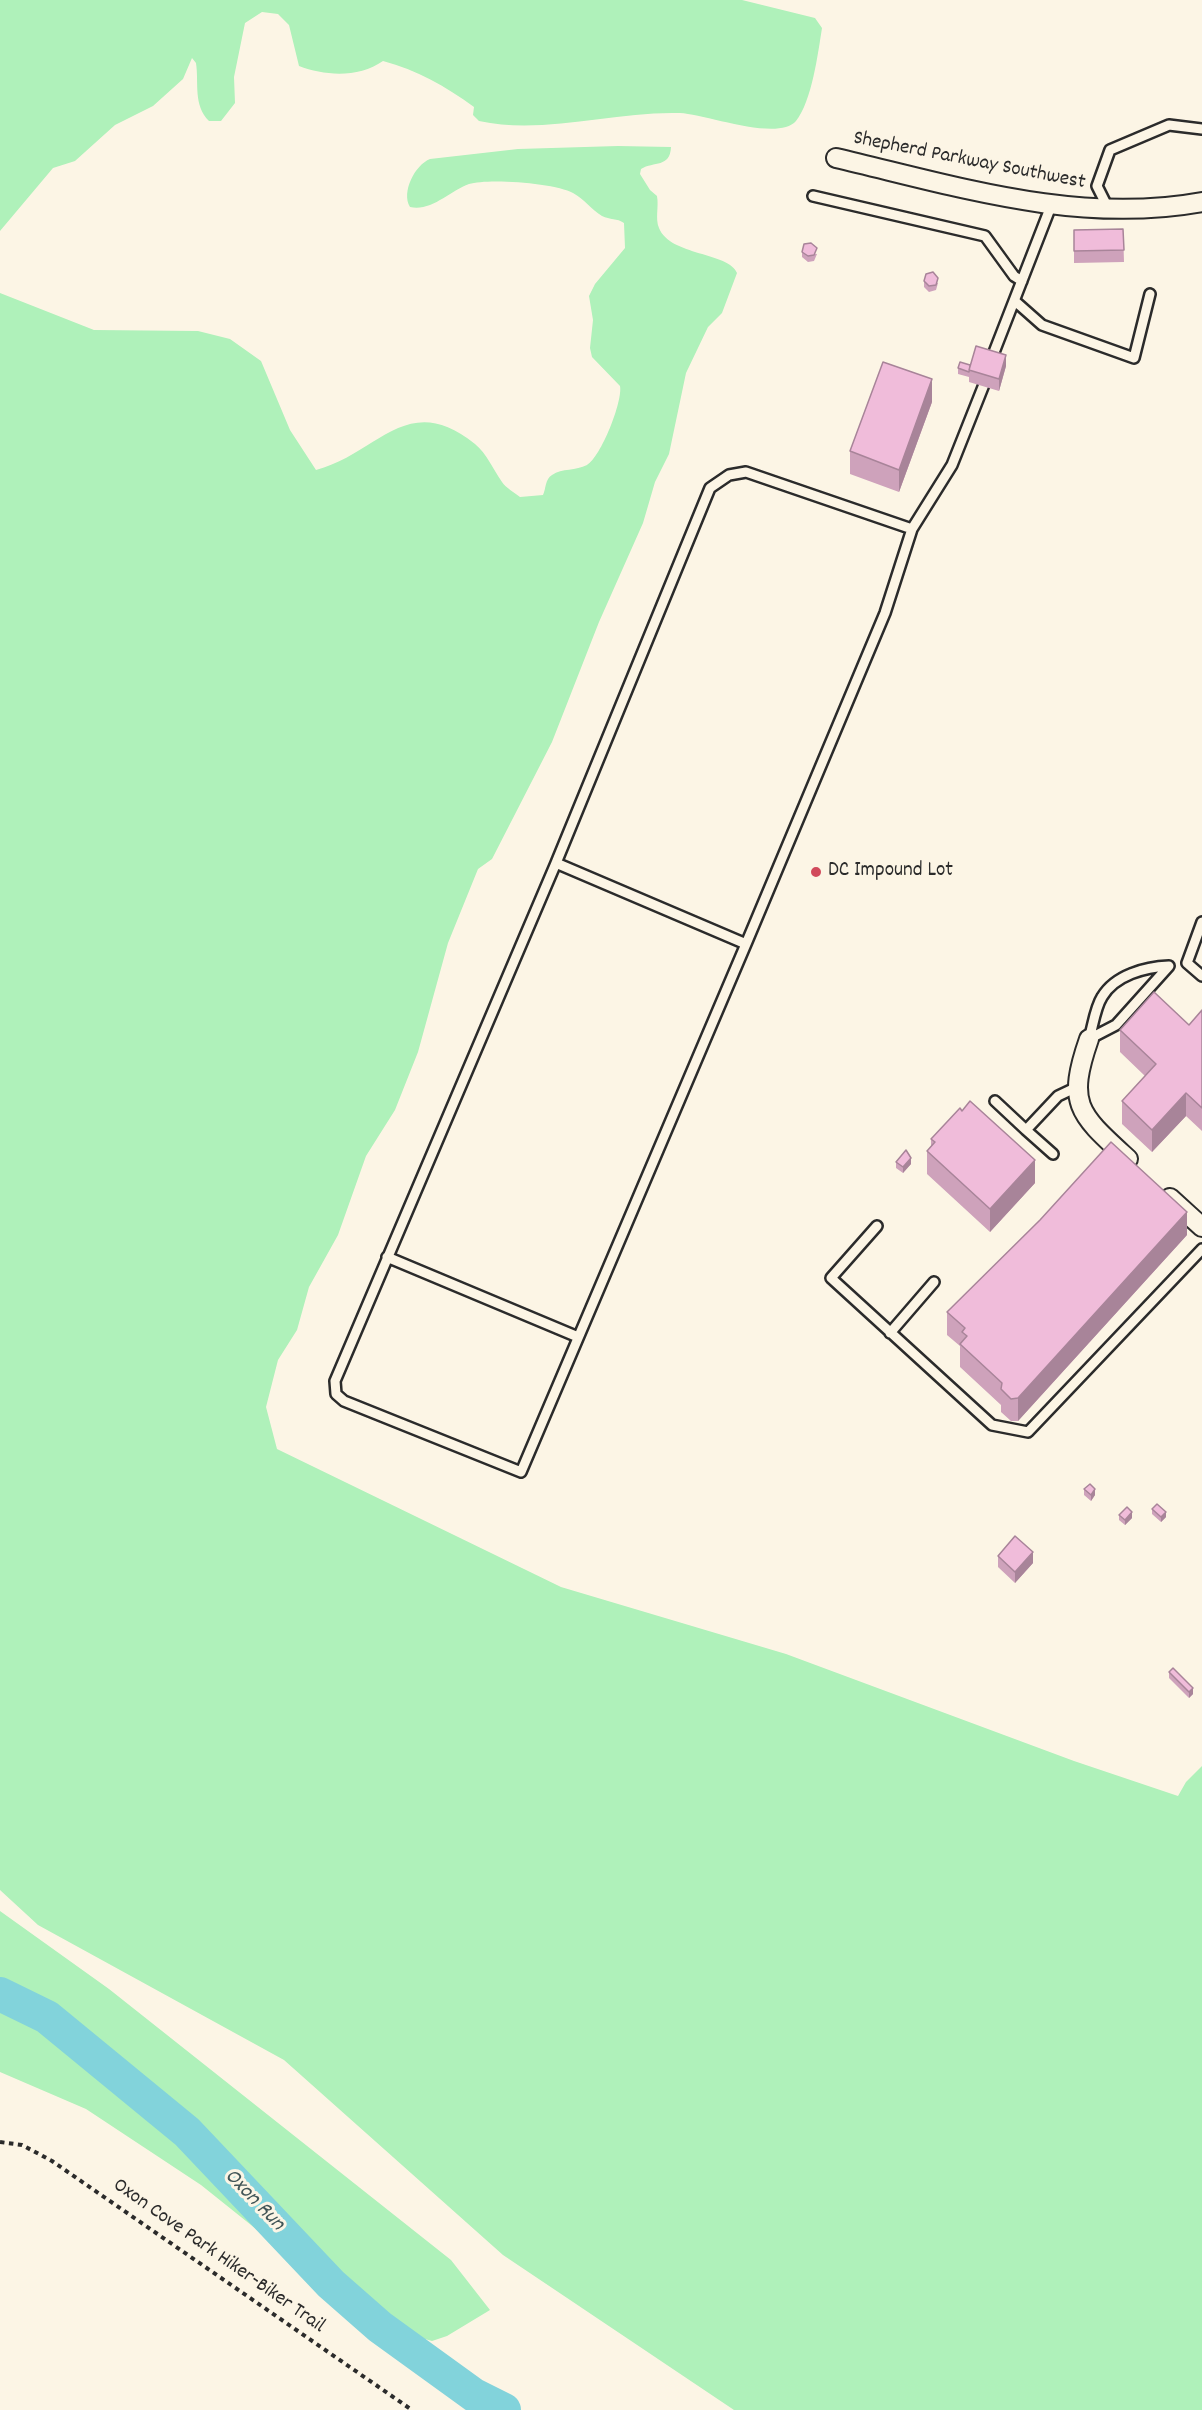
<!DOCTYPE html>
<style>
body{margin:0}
canvas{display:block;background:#fcf5e5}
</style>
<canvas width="1202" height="2410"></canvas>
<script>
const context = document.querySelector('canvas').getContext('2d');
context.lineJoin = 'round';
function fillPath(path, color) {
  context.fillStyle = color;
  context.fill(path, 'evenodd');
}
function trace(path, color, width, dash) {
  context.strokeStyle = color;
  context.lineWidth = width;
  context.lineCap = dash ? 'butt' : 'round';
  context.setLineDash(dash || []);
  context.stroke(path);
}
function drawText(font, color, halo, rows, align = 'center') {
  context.font = font + ' Dekko,sans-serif';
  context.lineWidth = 6;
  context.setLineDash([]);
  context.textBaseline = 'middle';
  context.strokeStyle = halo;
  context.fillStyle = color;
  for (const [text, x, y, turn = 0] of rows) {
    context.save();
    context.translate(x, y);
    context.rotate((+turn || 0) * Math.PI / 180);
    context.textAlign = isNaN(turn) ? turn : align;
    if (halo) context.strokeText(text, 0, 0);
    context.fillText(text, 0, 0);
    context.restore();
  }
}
const green = new Path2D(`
 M0 0H742L815 18 822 28C818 53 812 101 796 121 778 142 705 114 680 113 614 111 544 135 479 121L473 115 474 107C445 86 417 70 383 61 359 78 325 76 299 66L289 25 278 14 262 12 245 23 234 77 235 103 221 121H209C193 105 199 83 196 63L192 58 183 79 153 106 115 125 75 161 53 168 0 231Z
 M618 146 671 147C670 168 654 161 641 169L640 174 650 190 657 196C659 206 655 219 659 228 670 256 729 252 737 273L722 313 708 327 686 373 669 454 655 482 643 523 599 622 552 742 492 859 478 869 448 943 418 1052 395 1110 366 1156 338 1235 309 1287 297 1330 278 1360 266 1407 277 1449 561 1587 786 1654 1074 1761 1178 1796 1186 1782 1202 1766V2410H734L503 2255 284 2060 38 1925 0 1890V293L94 330 198 331 230 339 261 361 290 430 316 470C378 454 407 389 475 444 487 454 493 469 502 482 506 488 514 492 520 497L543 495C546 489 545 479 552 475 562 468 576 471 587 465 601 457 623 401 620 386L592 357 590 348 593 320 589 296 595 284 625 248 624 223C617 218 610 220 602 216 592 210 584 199 573 193 556 183 488 178 469 184 450 191 431 212 410 207 401 192 415 165 430 159L518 149Z
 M0 1911 109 1989 451 2260 490 2310 447 2336 432 2341 376 2325 201 2185 86 2109 0 2072Z`);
const river = new Path2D(`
 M0 1994 47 2017 187 2132 331 2284 380 2327 474 2395 504 2410`);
const path = new Path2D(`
 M0 2142 22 2145 52 2161 412 2410`);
const lane = new Path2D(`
 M813 196 985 236 1014 276 1022 281
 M1109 210 1097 186 1110 150 1169 125 1202 129
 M1016 302 1042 325 1134 358 1150 294
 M991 360 1051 206
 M912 529 885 613 746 944 556 863 710 488 729 475 746 472 912 529 952 465 987 377
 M556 863 335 1381 336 1394 344 1401 521 1472 746 944
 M1187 963 1202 922
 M1187 963 1202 976
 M1169 966 1116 1025 1089 1039C1093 1026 1095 1008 1102 997 1115 975 1145 967 1169 966Z
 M995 1101 1026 1130 1058 1096 1077 1087
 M1026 1130 1053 1154
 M877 1226 831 1278 992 1425 1028 1432 1202 1249
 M387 1257 578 1337
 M890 1333 934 1282`);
const street = new Path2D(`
 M836 158C956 186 1077 225 1202 202
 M1089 1039C1066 1105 1079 1114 1128 1159
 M1170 1198 1202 1227`);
const wall = new Path2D(`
 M1123 229 1124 262 1074 263V230Z
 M802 252 817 254 814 261 808 262 802 257Z
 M924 281 938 283 936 290 929 292 924 287Z
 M970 365 1006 366 999 391 969 382V377L958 374V368Z
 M932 402 899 492 850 474V451Z
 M1202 1010V1131L1186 1116 1152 1152 1122 1124V1101L1145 1076 1120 1052V1030L1189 1025Z
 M931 1139 1035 1183 990 1232 927 1174V1151L931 1146Z
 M896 1162 911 1164 903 1173 896 1168Z
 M1187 1235 1018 1421H1011L1001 1412V1405L960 1367V1346L947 1335V1312Z
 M1084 1489 1095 1495 1091 1501 1084 1495Z
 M1152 1509 1166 1517 1161 1522 1152 1514Z
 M1119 1515 1132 1518 1125 1525 1119 1520Z
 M998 1556 1033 1563 1015 1583 998 1567Z
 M1169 1672 1193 1694 1189 1698 1169 1678Z`);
const shadedWall = new Path2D(`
 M1006 355V366L999 391V379Z
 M932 379V402L899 492V470Z
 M1186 1093V1116L1152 1152V1130Z
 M911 1158V1164L903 1173V1167Z
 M1035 1160V1183L990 1232V1209Z
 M1187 1212V1235L1018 1421V1398Z
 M1095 1489V1495L1091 1501V1495Z
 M1132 1512V1518L1125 1525V1520Z
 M1166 1512V1517L1161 1522V1517Z
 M1033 1552V1563L1015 1583V1572Z
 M1193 1688V1694L1189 1698V1692Z`);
const building = new Path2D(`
 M1123 229 1124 250 1074 251V230Z
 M811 243 817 248 814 255 808 256 802 252 804 244Z
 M933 272 938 278 936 285 929 286 924 281 926 274Z
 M976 346 1006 355 999 379 969 370Z
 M883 362 932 379 899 470 850 451Z
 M960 362 970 365 969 372 958 368Z
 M1154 992 1189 1025 1202 1010V1108L1186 1093 1152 1130 1122 1101 1156 1064 1120 1030Z
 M970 1101 1035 1160 990 1209 927 1151 935 1142 931 1139 960 1108 962 1111Z
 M1111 1142 1187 1212 1018 1398 1011 1399 1001 1389 1002 1383 960 1344 967 1336 962 1332 965 1328 947 1312 1040 1220Z
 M906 1150 911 1158 903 1167 896 1162Z
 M1090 1484 1095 1489 1091 1495 1084 1489Z
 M1157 1504 1166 1512 1161 1517 1152 1509Z
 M1127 1507 1132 1512 1125 1520 1119 1515Z
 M1015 1536 1033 1552 1015 1572 998 1556Z
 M1173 1668 1193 1688 1189 1692 1169 1672Z`);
const markers = [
 [816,872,6,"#d1495b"]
];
const streetNames = [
 ["Shepherd Parkway Southwest",969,162,11],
 ["Oxon Cove Park Hiker-Biker Trail",218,2257,35]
];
const poiNames = [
 ["DC Impound Lot",828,872]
];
const waterNames = [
 ["Oxon Run",253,2201,46]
];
fillPath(green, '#aff1ba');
trace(river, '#82d3db', 34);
trace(lane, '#2b2b2b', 14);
trace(street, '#2b2b2b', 22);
trace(path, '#2b2b2b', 4, [4.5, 4.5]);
trace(lane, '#fcf5e5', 9);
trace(street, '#fcf5e5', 18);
fillPath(wall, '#cea2bb');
fillPath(shadedWall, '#a88499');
fillPath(building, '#f0bcda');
trace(building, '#a88499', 1.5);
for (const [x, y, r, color] of markers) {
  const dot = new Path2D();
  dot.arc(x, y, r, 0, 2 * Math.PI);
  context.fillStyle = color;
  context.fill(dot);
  trace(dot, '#fcf5e5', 2);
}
drawText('21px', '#2b2b2b', '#fcf5e5', streetNames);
drawText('21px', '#2b2b2b', '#fcf5e5', poiNames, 'left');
drawText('italic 22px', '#415557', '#fcf5e5', waterNames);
</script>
